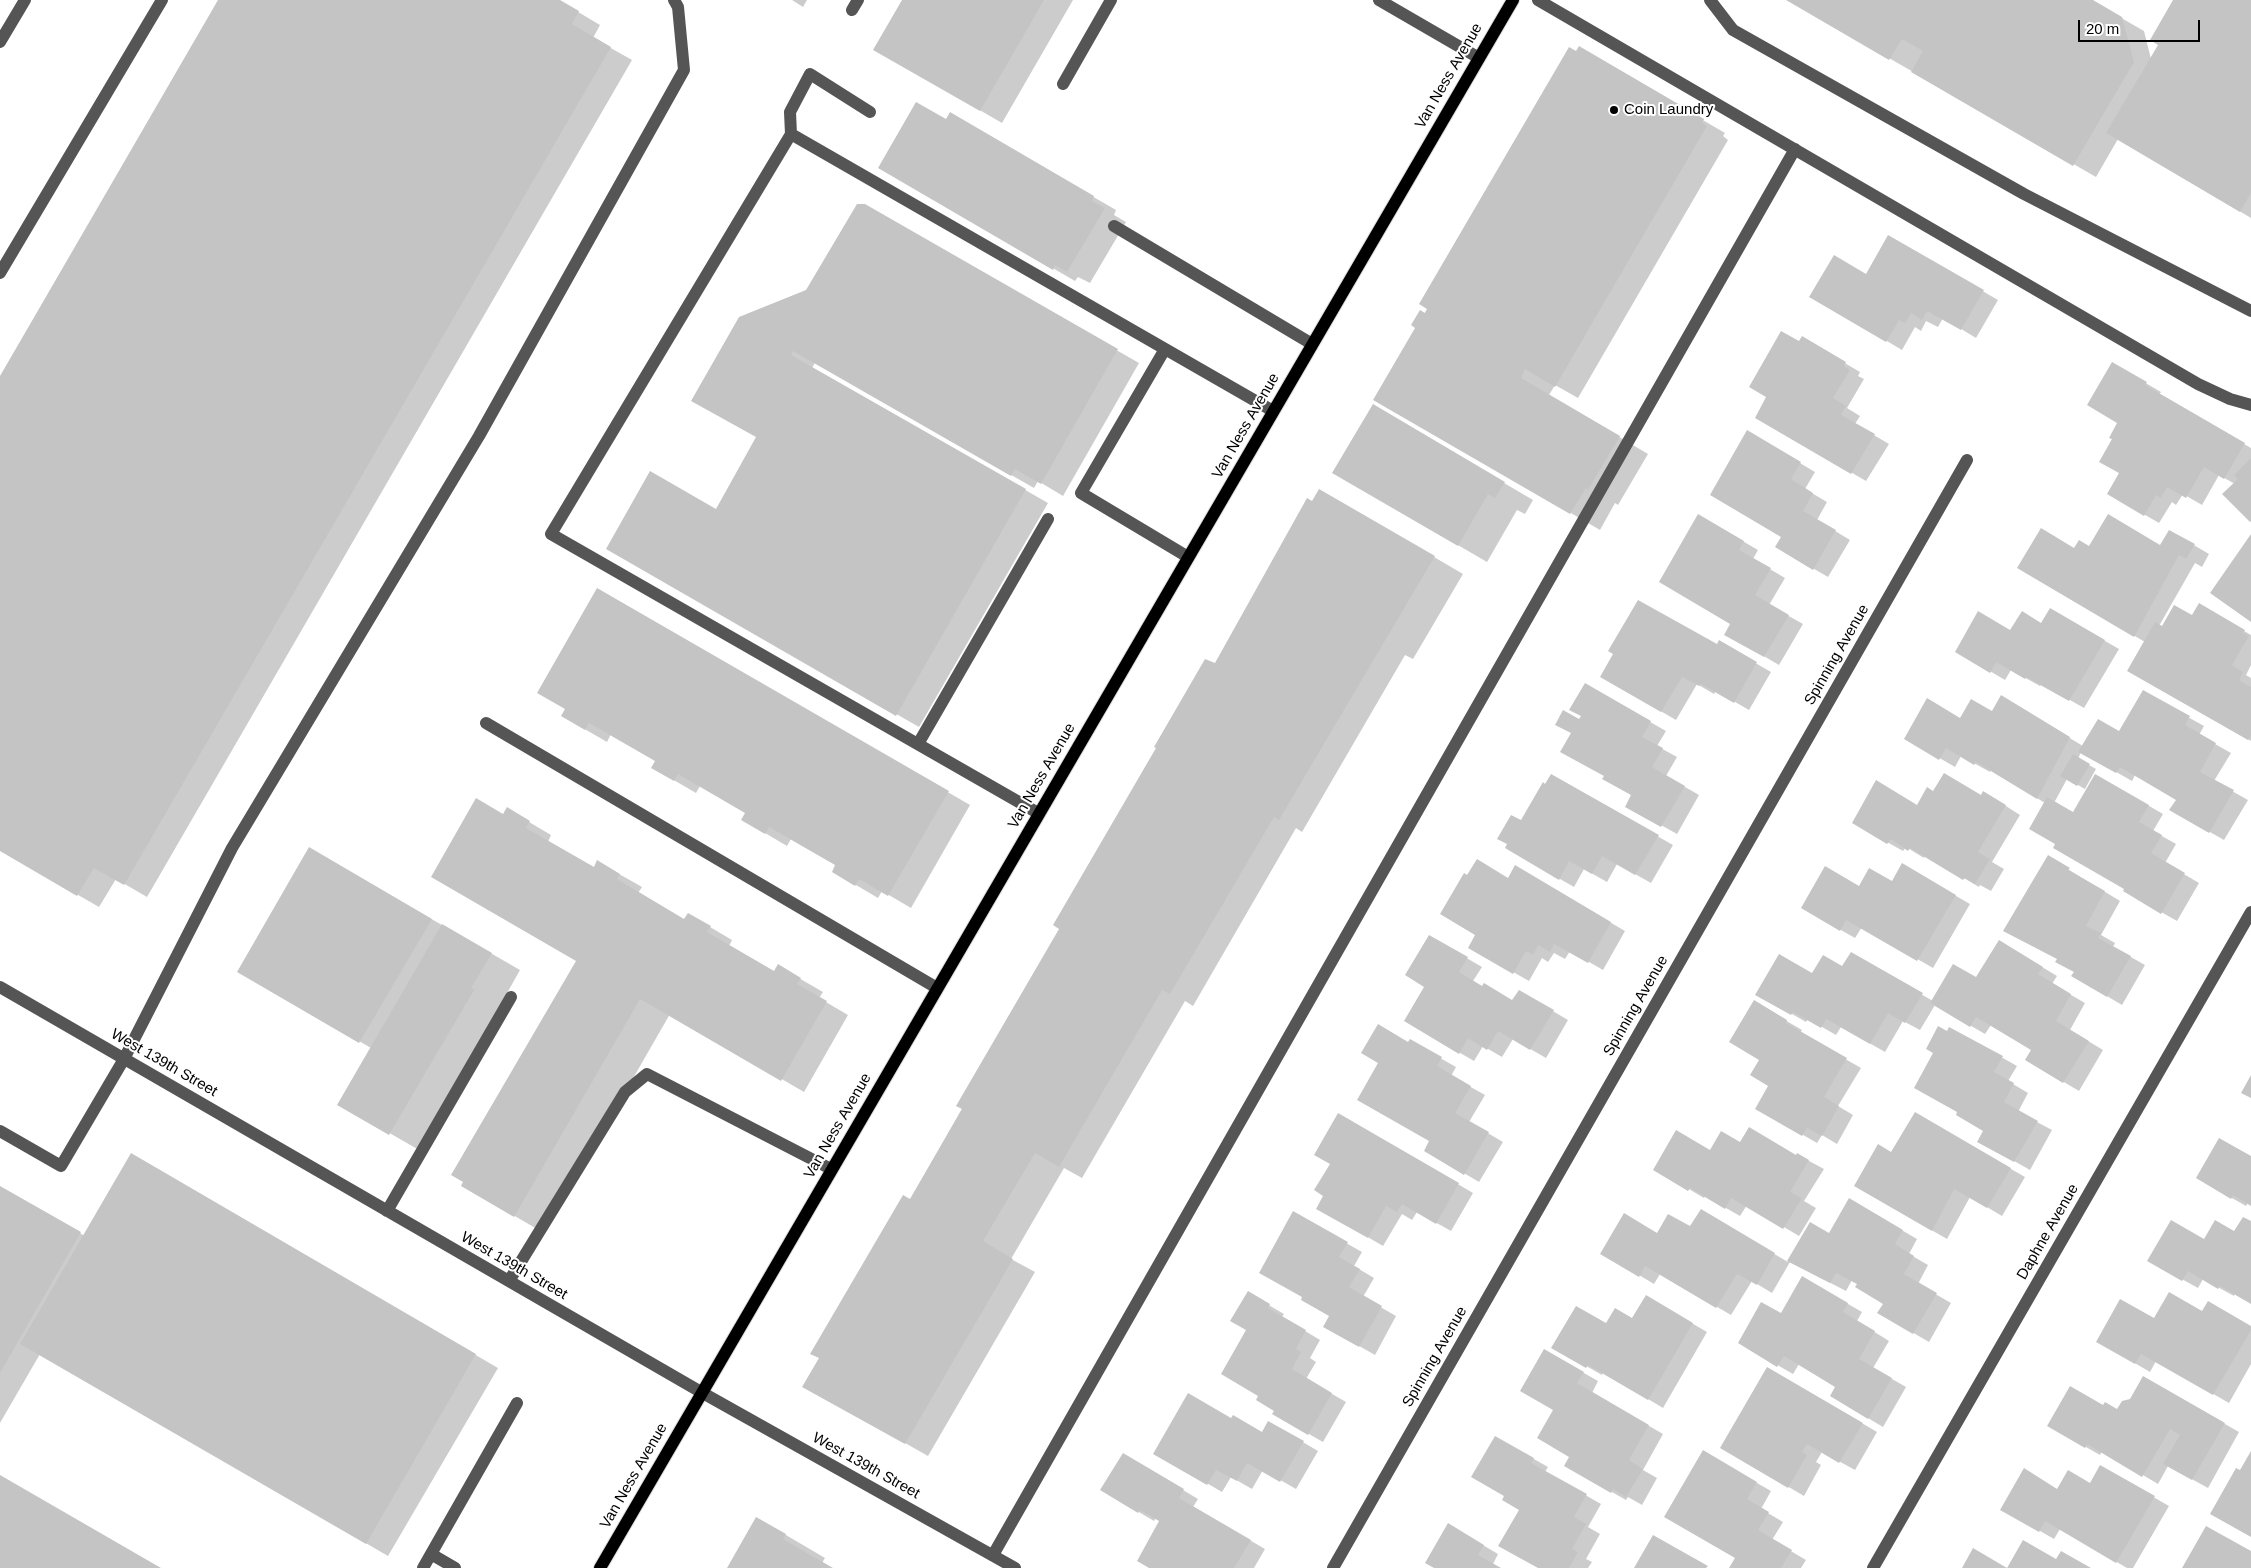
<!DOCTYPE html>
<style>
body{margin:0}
#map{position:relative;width:2251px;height:1568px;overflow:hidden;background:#fff;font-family:Arial,sans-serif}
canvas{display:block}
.scale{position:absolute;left:2078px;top:20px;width:122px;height:22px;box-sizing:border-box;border:2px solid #000;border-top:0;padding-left:6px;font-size:15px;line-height:18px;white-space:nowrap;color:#000;-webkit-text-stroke:4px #fff;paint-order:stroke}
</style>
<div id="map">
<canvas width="2251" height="1568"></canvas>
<div class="scale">20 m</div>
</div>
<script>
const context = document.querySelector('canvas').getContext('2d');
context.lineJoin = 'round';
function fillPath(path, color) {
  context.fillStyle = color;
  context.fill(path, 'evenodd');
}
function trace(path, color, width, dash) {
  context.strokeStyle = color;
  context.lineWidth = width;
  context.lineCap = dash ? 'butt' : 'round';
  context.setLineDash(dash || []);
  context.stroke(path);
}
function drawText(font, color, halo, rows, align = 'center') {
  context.font = font + ' Arial,sans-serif';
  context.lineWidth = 4;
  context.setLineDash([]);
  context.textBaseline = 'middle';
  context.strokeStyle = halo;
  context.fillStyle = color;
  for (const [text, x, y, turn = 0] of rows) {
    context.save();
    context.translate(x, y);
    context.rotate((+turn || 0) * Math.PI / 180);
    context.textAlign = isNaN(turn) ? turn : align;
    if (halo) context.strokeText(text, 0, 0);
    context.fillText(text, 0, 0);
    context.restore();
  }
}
const shadow = new Path2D(`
 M219 0H558L600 25 593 38 632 60 147 897 116 879 99 907 0 850V378Z
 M792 0H807L803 7Z
 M903 0H1073L1002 123 874 49Z
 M1788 0H2090L2144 31 2151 59 2160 44 2175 0H2251V218L2118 139 2096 177Z
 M1579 48 1725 133 1723 136 1728 140 1578 398 1555 385 1549 395 1648 454 1618 505 1615 503 1600 530 1375 399Z
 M950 114 1116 210 1114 215 1126 222 1090 283 1078 277 1075 281 879 167 946 121Z
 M865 206 1139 363 1063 496 1038 481 1034 488 815 363 812 368 1048 503 919 727 607 548 716 510 758 437 807 291Z
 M1889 237 1998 300 1976 338 1943 318 1938 327 1926 321 1921 331 1915 327 1902 350 1811 296 1866 276Z
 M1802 338 1860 372 1858 376 1864 379 1847 408 1860 416 1855 424 1889 444 1866 481 1756 417Z
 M2113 364 2161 392 2159 395 2251 448V521L2224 494 2235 484 2219 475 2202 505 2183 494 2176 505 2172 502 2159 523 2109 494 2121 473 2114 439 2119 423Z
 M1373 406 1533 500 1525 514 1517 510 1487 562 1334 473Z
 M1748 432 1815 472 1805 489 1827 502 1817 520 1850 540 1828 577 1776 547 1782 537Z
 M1320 490 1463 574 1413 659 1405 655 1302 832 1296 828 1193 1006 1185 1001 1082 1178 1064 1168 1011 1259 1035 1272 928 1456 804 1386 1215 665Z
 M1698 515 1758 550 1753 559 1785 578 1769 605 1803 624 1779 665 1726 634 1732 624Z
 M2170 531 2209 554 2202 567 2195 563 2159 626 2162 627 2192 617 2199 605 2251 635V665L2246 675 2251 678V741L2129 670 2145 642 2019 568 2074 550 2161 546Z
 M598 589 970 805 911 908 882 891 878 898 856 885 837 865 791 839 787 846 765 833 747 813 700 786 696 793 653 768 657 761 611 734 607 742 562 716 566 709Z
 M2051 610 2119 649 2084 708 2042 684 2040 686 2011 670 2005 680 1956 651 2011 631 2042 624Z
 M1719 642 1771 672 1749 710 1716 691 1714 694 1697 684 1676 720 1602 677 1717 646Z
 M1585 685 1666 731 1657 746 1677 757 1666 776 1699 795 1677 834 1627 806 1633 795 1605 776 1580 721 1582 716Z
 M2143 692 2204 726 2199 735 2231 753 2214 781 2248 800 2224 840 2171 810 2177 799 2135 775 2132 781 2081 752 2078 759 2096 769 2085 789 2067 779 2054 803 2073 814 2096 775 2163 814 2153 831 2176 844 2165 863 2199 883 2177 921 2124 891 2126 888 2057 844 2045 803 1991 770 1990 772 1961 756 1955 767 1905 738 1961 719 1992 712 2001 697 2083 746 2120 733Z
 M1551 776 1673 845 1651 883 1617 864 1607 882 1584 869 1574 887 1506 848 1521 822Z
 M1934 792 1982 796 1998 801 2020 815 1992 862 2004 869 1991 891 1980 885 1979 887 1925 855 1924 858 1906 847 1903 851 1853 823 1918 806Z
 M503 815 529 822 551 835 548 842 594 868 598 862 642 887 638 893 684 920 688 914 732 940 729 946 774 973 778 966 823 992 819 998 848 1015 804 1092 670 1014 544 1233 463 1186 577 961Z
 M310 849 520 970 419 1150 339 1104 371 1048 239 971Z
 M2048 857 2120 901 2101 935 2115 943 2113 947 2145 965 2122 1005 2073 976 2075 972 2058 959Z
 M1902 865 1970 904 1933 968 1862 927 1855 938 1802 908 1859 888 1892 882Z
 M1516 867 1625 931 1603 970 1570 951 1565 959 1554 953 1548 962 1542 958 1529 981 1469 947 1477 934 1468 876 1509 879Z
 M1429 936 1482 967 1473 981 1483 987 1513 1002 1519 991 1568 1020 1546 1058 1513 1039 1502 1057 1483 1046 1474 1061 1405 1021 1425 986Z
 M2014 950 2057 976 2052 984 2085 1003 2070 1030 2103 1050 2079 1091 2027 1060 2032 1050 1991 1025 1985 1034 1935 1005 1920 1030 1903 1021 1885 1052 1841 1027 1836 1035 1808 1019 1806 1022 1757 994 1812 975 1842 967 1851 954 1933 1001 1977 979Z
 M1754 1002 1802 1030 1800 1033 1861 1068 1838 1106 1853 1115 1837 1144 1822 1135 1817 1143 1756 1108 1770 1085 1761 1060Z
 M1950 1028 2017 1066 2008 1081 2028 1093 2018 1112 2052 1130 2030 1170 1979 1141 1985 1131 1959 1112 1935 1053Z
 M1410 1041 1456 1067 1451 1076 1485 1095 1469 1122 1503 1142 1479 1182 1425 1150 1431 1141 1409 1043Z
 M1339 1114 1473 1193 1451 1231 1417 1212 1412 1220 1402 1214 1383 1246 1318 1208 1325 1196Z
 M1915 1114 2025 1177 2002 1216 1970 1197 1947 1239 1855 1186 1891 1154Z
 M1740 1144 1796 1157 1798 1155 1824 1169 1804 1201 1816 1208 1799 1236 1747 1205 1740 1216 1705 1196 1704 1198 1655 1169Z
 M132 1155 498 1368 388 1556 40 1354 0 1423V1187L85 1236Z
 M2251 1157V1204L2248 1203 2246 1206 2197 1178Z
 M1850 1200 1917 1239 1909 1254 1928 1265 1918 1284 1951 1303 1929 1342 1879 1313 1885 1303 1852 1280 1846 1291 1790 1262 1772 1293 1752 1281 1731 1315 1660 1274 1654 1284 1602 1253 1658 1234 1690 1228 1701 1211 1788 1262 1811 1224 1830 1235Z
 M1293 1213 1362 1252 1354 1266 1374 1278 1363 1297 1396 1316 1375 1355 1324 1326 1330 1316Z
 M2251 1223V1302L2235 1293 2234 1296 2203 1279 2198 1288 2149 1261 2205 1241 2235 1233Z
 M1803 1278 1862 1312 1857 1321 1889 1341 1873 1368 1906 1387 1883 1427 1831 1396 1837 1386 1799 1364 1793 1374 1739 1343 1781 1315Z
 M1248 1293 1284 1314 1282 1317 1320 1340 1310 1358 1316 1362 1306 1379 1346 1402 1323 1442 1274 1414 1276 1410 1260 1396 1248 1330Z
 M1647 1297 1707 1332 1663 1408 1603 1372 1602 1375 1553 1347 1606 1324 1633 1320Z
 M2203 1312 2251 1328V1364L2229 1403 2156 1361 2150 1372 2097 1341 2155 1320Z
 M1545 1351 1598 1381 1592 1393 1663 1434 1643 1470 1657 1478 1642 1505 1628 1497 1626 1500 1566 1466 1571 1456 1554 1410Z
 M1768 1368 1877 1432 1855 1470 1822 1452 1816 1462 1821 1465 1804 1496 1721 1447Z
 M2144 1378 2239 1432 2208 1488 2168 1466 2158 1484 2102 1451 2100 1455 2049 1426 2104 1407 2118 1411 2131 1400Z
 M1231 1420 1262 1434 1269 1422 1318 1451 1296 1489 1263 1470 1252 1489 1231 1477 1222 1492 1155 1453Z
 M1495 1437 1548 1467 1545 1472 1601 1504 1588 1527 1600 1534 1586 1559 1592 1562 1588 1568H1540L1520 1509 1506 1495Z
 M1703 1452 1771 1491 1761 1509 1783 1522 1772 1540 1806 1560 1801 1568H1731L1737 1557Z
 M1138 1463 1198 1499 1193 1507 1265 1549 1254 1568H1151L1161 1521 1156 1518 1154 1521 1102 1490Z
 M2101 1467 2169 1506 2133 1568H2127L2060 1529 2054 1539 2002 1509 2058 1490 2090 1484Z
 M757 1518 825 1558 822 1563 830 1568H728Z
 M1449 1525 1498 1554 1493 1564 1499 1568H1436Z`);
const building = new Path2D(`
 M218 0H560L579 11 572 24 611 47 124 885 94 868 77 896 0 851V376Z
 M902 0H1044L980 111 873 50Z
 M1786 0H2093L2122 17 2134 62 2073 166 1911 72 1923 51 1902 39 1889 60Z
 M2173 0H2251V193L2240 212 2106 133 2158 45 2150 40Z
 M1579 46 1704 119 1702 123 1707 126 1555 387 1525 369 1521 378 1620 436 1588 490 1586 488 1570 514 1373 400 1415 328 1411 325 1420 310 1425 313 1427 309 1419 304 1569 47 1576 51Z
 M916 102 946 119 950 112 1094 196 1092 201 1105 208 1067 272 1055 265 1053 270 878 168Z
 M857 204H865L1118 349 1041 484 1015 469 1011 476 793 351 791 355 1026 489 896 716 606 549 650 471 716 509 756 437 691 401 739 317 806 290Z
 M1888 235 1984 290 1961 330 1927 311 1922 320 1911 313 1905 323 1899 320 1886 342 1809 297 1834 255 1866 274Z
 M1781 331 1799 341 1802 336 1846 362 1844 366 1850 370 1833 398 1846 406 1841 415 1875 434 1851 474 1755 418 1766 397 1749 387Z
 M2112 362 2147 382 2145 385 2245 443 2224 479 2204 467 2186 498 2167 487 2161 498 2156 495 2144 516 2107 494 2119 473 2099 462 2112 439 2109 438 2117 423 2087 405Z
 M1373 404 1505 482 1495 498 1488 494 1458 546 1332 473Z
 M1747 430 1801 462 1791 479 1813 493 1803 511 1836 530 1813 570 1775 547 1781 537 1710 495Z
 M2251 458V521L2250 522 2222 494 2238 479 2234 475Z
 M1319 489 1435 556 1279 820 1274 817 1170 994 1162 990 1059 1167 1035 1153 983 1241 1013 1259 905 1444 802 1387 819 1358 810 1354 903 1195 910 1199 962 1109 956 1106 1059 929 1053 925 1156 748 1154 747 1205 659 1215 663 1307 498 1312 501Z
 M1698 514 1744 541 1739 550 1771 568 1755 595 1789 615 1764 657 1724 635 1730 624 1659 582Z
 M2108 514 2160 545 2169 530 2195 544 2186 559 2179 555 2134 637 2017 568 2041 528 2074 548 2079 540 2089 546Z
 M2251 534V622L2210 593Z
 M597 588 949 791 888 896 859 879 855 886 832 872 835 865 769 827 765 834 741 820 745 813 678 774 674 781 651 768 655 761 589 723 585 730 561 716 565 709 537 693Z
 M1638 600 1717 644 1719 640 1757 662 1734 703 1701 684 1699 686 1682 677 1661 712 1600 677 1613 654 1608 651Z
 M2199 603 2245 630 2243 633 2249 636 2232 665 2243 672 2239 680 2251 687V736L2248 740 2127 671 2155 622 2162 626 2174 605 2192 615Z
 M2050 608 2105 640 2069 701 2026 677 2025 679 1996 662 1990 673 1955 652 1978 611 2010 630 2022 611 2041 623Z
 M1585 683 1651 721 1642 737 1663 748 1652 767 1685 786 1661 827 1625 807 1631 795 1602 779 1604 776 1560 752 1571 733 1555 725 1563 710 1579 719 1581 716 1569 710Z
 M2143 690 2190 716 2185 725 2216 743 2200 772 2234 790 2209 833 2169 810 2176 800 2120 767 2116 773 2078 752 2098 719 2119 731Z
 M2001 695 2070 737 2037 799 1976 762 1974 765 1946 748 1939 760 1904 739 1927 698 1960 718 1971 699 1992 711Z
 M2073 754 2090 764 2077 786 2060 776Z
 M1944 773 1981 795 1983 791 2006 805 1978 852 1990 859 1975 884 1965 878 1963 880 1910 848 1908 851 1891 839 1887 844 1852 823 1876 780 1917 805 1927 787 1933 791Z
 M1551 774 1659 835 1635 875 1602 856 1592 874 1569 861 1559 880 1505 848 1507 844 1497 839 1511 815 1521 820 1543 782 1545 784Z
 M2095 774 2149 805 2139 822 2162 835 2151 853 2185 873 2161 914 2123 891 2124 889 2053 848 2055 844 2029 829 2047 797 2073 812Z
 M476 798 503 814 507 807 530 821 526 828 594 867 597 860 620 874 617 879 684 919 688 913 711 926 707 932 774 971 778 964 801 978 797 984 827 1001 781 1081 640 999 514 1217 461 1186 463 1182 451 1175 576 961 431 877Z
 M309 847 432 919 359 1043 237 972Z
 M2048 855 2070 868 2068 870 2105 891 2086 926 2101 933 2098 938 2131 956 2107 997 2071 976 2074 972 2055 962 2057 959 2003 931Z
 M1477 859 1508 878 1515 865 1611 922 1588 963 1554 944 1550 952 1538 945 1533 955 1526 951 1513 974 1468 948 1475 935 1440 914 1464 873 1467 875Z
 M1902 863 1956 895 1917 961 1846 920 1840 931 1801 908 1825 866 1859 886 1869 868 1892 881Z
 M442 924 492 953 471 988 474 990 389 1135 337 1105Z
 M1429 935 1468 957 1459 972 1482 986 1484 983 1512 1000 1519 990 1554 1010 1530 1050 1498 1031 1487 1050 1468 1038 1459 1054 1404 1021 1424 987 1405 975Z
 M1999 940 2043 967 2038 974 2071 994 2056 1021 2089 1041 2063 1083 2025 1060 2031 1050 1976 1017 1970 1027 1930 1003 1953 964 1976 977Z
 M1851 952 1923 993 1905 1023 1888 1013 1870 1044 1826 1019 1821 1028 1793 1012 1791 1015 1755 995 1779 954 1812 973 1823 955 1842 966Z
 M1754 1000 1787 1020 1786 1023 1847 1058 1824 1097 1839 1106 1822 1136 1807 1128 1802 1136 1755 1109 1768 1086 1750 1075 1759 1060 1729 1042Z
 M1378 1024 1408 1042 1410 1039 1442 1057 1437 1066 1471 1086 1455 1113 1489 1132 1464 1175 1424 1151 1429 1141 1357 1100 1378 1063 1361 1053Z
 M1938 1026 1947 1031 1949 1027 2003 1056 1994 1072 2014 1083 2004 1102 2038 1121 2014 1162 1977 1142 1983 1131 1956 1115 1957 1112 1914 1088 1933 1053 1926 1049Z
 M2251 1075V1098L2241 1093Z
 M1915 1112 2011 1168 1987 1208 1954 1189 1932 1231 1854 1186 1878 1144 1891 1152Z
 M1338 1113 1459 1183 1436 1224 1402 1204 1397 1212 1386 1206 1368 1238 1316 1209 1323 1196 1314 1190 1330 1164 1314 1155Z
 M1749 1127 1796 1155 1797 1153 1809 1160 1790 1192 1802 1198 1783 1229 1731 1198 1725 1209 1690 1188 1688 1191 1653 1170 1676 1130 1710 1150 1721 1131 1740 1142Z
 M2219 1138 2251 1156V1206L2233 1195 2231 1199 2196 1178Z
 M131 1153 476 1354 366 1544 20 1344Z
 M0 1186 81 1232 0 1373Z
 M1849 1198 1903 1230 1895 1244 1914 1256 1904 1274 1937 1293 1913 1334 1877 1313 1883 1304 1855 1287 1857 1284 1836 1273 1830 1283 1787 1261 1810 1222 1829 1233Z
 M1701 1209 1775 1253 1757 1285 1737 1274 1716 1308 1645 1266 1639 1277 1600 1254 1624 1213 1657 1233 1668 1214 1690 1226Z
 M1293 1211 1348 1242 1339 1257 1360 1269 1349 1287 1382 1306 1359 1347 1323 1327 1329 1316 1301 1300 1302 1297 1259 1273Z
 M2243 1217 2251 1221V1304L2220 1286 2218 1289 2188 1271 2182 1281 2147 1261 2171 1220 2204 1239 2215 1220 2234 1231Z
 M1802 1276 1848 1303 1843 1312 1875 1331 1859 1359 1892 1378 1868 1419 1830 1396 1835 1387 1784 1356 1777 1367 1738 1343 1761 1302 1781 1313Z
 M1248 1291 1270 1304 1268 1308 1306 1330 1296 1349 1301 1352 1292 1369 1332 1393 1308 1435 1272 1414 1274 1411 1256 1400 1258 1396 1221 1374 1246 1330 1230 1321Z
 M2169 1292 2202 1311 2208 1301 2251 1326V1330L2213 1395 2141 1354 2135 1364 2096 1342 2120 1299 2154 1318Z
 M1646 1295 1693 1323 1648 1400 1588 1365 1586 1368 1551 1348 1576 1306 1606 1323 1615 1308 1632 1318Z
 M1544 1349 1584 1372 1577 1383 1649 1425 1629 1460 1643 1469 1626 1497 1613 1489 1611 1493 1564 1466 1569 1457 1537 1438 1553 1410 1520 1391Z
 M1767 1367 1863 1423 1839 1463 1807 1444 1802 1452 1807 1455 1788 1488 1720 1448Z
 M2143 1376 2225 1423 2192 1480 2163 1464 2180 1435 2170 1429 2142 1477 2087 1444 2085 1448 2047 1426 2070 1386 2103 1405 2105 1402 2117 1409 2122 1401 2130 1399Z
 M1188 1393 1231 1418 1233 1415 1262 1432 1268 1421 1304 1441 1280 1482 1247 1463 1237 1481 1216 1470 1207 1485 1153 1454Z
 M1495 1436 1534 1458 1531 1463 1587 1494 1574 1517 1586 1524 1572 1549 1578 1552 1569 1568H1538L1498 1546 1519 1510 1502 1500 1504 1496 1471 1477Z
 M1703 1450 1757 1482 1747 1499 1769 1512 1758 1530 1792 1550 1781 1568H1729L1735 1558 1664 1517Z
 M2251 1451V1537L2210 1514 2236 1468 2240 1470Z
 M1123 1453 1184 1489 1179 1498 1251 1540 1234 1568H1149L1137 1561 1159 1521 1140 1510 1138 1513 1100 1490Z
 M2100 1465 2155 1496 2116 1563 2045 1521 2039 1532 2000 1510 2024 1468 2057 1489 2068 1470 2090 1483Z
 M0 1475 161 1568H0Z
 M756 1517 786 1534 783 1539 833 1568H727Z
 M1448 1523 1484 1545 1478 1555 1501 1568H1434L1425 1563Z
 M2206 1526 2251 1551V1568H2182Z
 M1653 1535 1708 1566 1706 1568H1634Z
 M2023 1540 2056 1559 2061 1551 2091 1568H1962L1973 1548 2007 1568Z`);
const minor = new Path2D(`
 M1379 0 1479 58
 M1538 0 2198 384 2230 399 2251 405
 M1710 0 1733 30 2024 194 2251 311
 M852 10 858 0
 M0 42 25 0
 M1063 84 1111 0
 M791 134 790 112 810 74 870 112
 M1114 226 1312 344
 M0 273 162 0
 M1165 349 1081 493 1188 557
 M486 723 937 988
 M918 744 1048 519
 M1038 813 551 534 791 134 1273 411
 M0 987 701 1392 1015 1568
 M0 1131 61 1166 124 1059 232 848 479 436 684 70 678 7 674 0
 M387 1211 511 997
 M509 1281 625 1092 647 1074 831 1169
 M431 1554 455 1568
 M993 1555 1795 149
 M423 1568 517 1403
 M1333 1568 1967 460
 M1873 1568 2251 912`);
const major = new Path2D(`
 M600 1568 1513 0`);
const markers = [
 [1614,110,5,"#000"]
];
const streetNames = [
 ["Van Ness Avenue",1449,76,-60],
 ["Van Ness Avenue",1246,426,-60],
 ["Spinning Avenue",1837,655,-60],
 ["Van Ness Avenue",1042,776,-60],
 ["Spinning Avenue",1636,1006,-60],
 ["West 139th Street",164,1063,30],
 ["Van Ness Avenue",838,1126,-60],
 ["Daphne Avenue",2048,1232,-60],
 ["West 139th Street",514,1266,30],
 ["Spinning Avenue",1435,1357,-60],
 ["West 139th Street",866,1466,29],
 ["Van Ness Avenue",634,1476,-60]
];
const poiNames = [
 ["Coin Laundry",1624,110]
];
fillPath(shadow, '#0003');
fillPath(building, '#c4c4c4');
trace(major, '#dbdbdb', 14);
trace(minor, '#555', 12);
trace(major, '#000', 12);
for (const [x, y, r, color] of markers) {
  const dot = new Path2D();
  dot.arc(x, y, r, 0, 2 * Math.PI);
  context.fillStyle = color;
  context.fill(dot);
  trace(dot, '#fff', 2);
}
drawText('15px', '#000', '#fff', streetNames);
drawText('15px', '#000', '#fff', poiNames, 'left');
</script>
